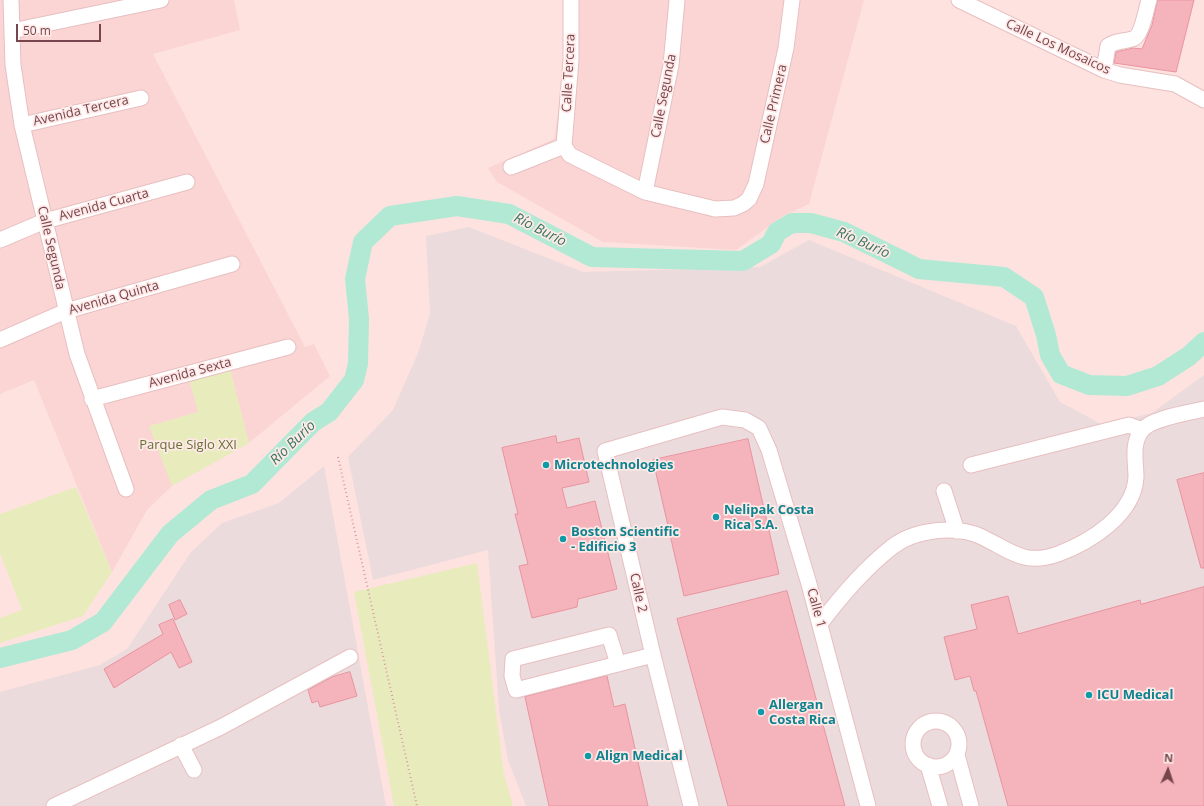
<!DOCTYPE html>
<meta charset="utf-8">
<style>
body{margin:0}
#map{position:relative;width:1204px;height:806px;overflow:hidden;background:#fee2df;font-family:"Open Sans",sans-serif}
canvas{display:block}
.north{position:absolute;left:1148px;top:750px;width:40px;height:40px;-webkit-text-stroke:3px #ffe9e7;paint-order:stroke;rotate:3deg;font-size:11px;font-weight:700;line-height:16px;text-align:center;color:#76454d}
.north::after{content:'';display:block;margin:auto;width:14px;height:18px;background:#76454d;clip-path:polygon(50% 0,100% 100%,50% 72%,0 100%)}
.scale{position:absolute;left:16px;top:24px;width:85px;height:18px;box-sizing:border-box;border:2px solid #76454d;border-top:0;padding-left:5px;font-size:12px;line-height:14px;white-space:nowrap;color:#76454d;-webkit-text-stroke:3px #ffe9e7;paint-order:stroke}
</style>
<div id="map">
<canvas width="1204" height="806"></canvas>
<div class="north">N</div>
<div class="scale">50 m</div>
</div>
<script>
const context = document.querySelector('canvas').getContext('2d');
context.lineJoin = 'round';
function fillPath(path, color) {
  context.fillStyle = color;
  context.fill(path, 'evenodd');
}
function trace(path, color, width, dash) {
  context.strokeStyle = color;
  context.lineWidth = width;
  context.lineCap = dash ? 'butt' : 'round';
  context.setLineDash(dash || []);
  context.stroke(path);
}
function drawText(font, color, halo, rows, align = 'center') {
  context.font = font + ' "Open Sans",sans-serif';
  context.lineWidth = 3.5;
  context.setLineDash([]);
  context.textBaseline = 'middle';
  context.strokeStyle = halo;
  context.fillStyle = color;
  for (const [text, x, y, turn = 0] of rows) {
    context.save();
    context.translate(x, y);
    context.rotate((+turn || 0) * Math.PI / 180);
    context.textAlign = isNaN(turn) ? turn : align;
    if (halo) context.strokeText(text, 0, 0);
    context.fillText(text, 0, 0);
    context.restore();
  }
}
const residential = new Path2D(`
 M0 0H234L240 30 153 54 305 347 314 344 330 376 249 443 172 486 147 510 112 572 34 380 0 394Z
 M565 0H864L809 204 783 216 736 250 603 242 497 182 488 168 554 139 566 57Z`);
const industrial = new Path2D(`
 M469 227 583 272 760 267 809 240 1016 326 1060 402 1103 425 1152 413 1204 375V806H526L508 760 499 710 488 550 373 580 348 457 393 410 418 353 430 314 426 236Z
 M324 466 386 806H0V692L100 665 127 649 191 552 222 523 279 503Z`);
const green = new Path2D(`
 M230 368 249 443 172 486 149 426 198 412 189 379Z
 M76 487 112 572 83 616 0 643V618L22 610 0 553V514Z
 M477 563 504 774 513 806H394L354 592Z`);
const river = new Path2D(`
 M0 658 72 640 103 622 170 534 211 500 252 484 313 422 329 412 354 380 358 364 359 319 355 279 363 242 390 216 457 206 509 214 592 257 743 261 771 244 777 232 792 223H811L844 232 919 269 1004 277 1034 297 1046 335 1050 355 1061 374 1089 385 1127 386 1158 376 1189 356 1204 342`);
const building = new Path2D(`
 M1158 0H1194L1176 72 1114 63 1116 52 1133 48 1142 49 1152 25Z
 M556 436 557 443 579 438 589 482 562 488 567 508 595 501 617 589 578 599 577 607 532 618 519 566 528 564 515 514H518L502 448Z
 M748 439 779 574 684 596 653 460Z
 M1204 473V568H1201L1177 480Z
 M1204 587V806H1008L976 691H974L970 676 955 680 944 637 977 629 971 605 1008 596 1018 634 1140 600 1141 604Z
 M787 591 845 806H728L677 619Z
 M180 600 187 614 175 620 169 605Z
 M173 619 192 662 179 668 171 652 114 688 104 669 163 634 159 625Z
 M350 672 357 696 320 707 318 701 312 703 308 690 332 677Z
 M607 676 614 707 625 704 648 806H549L525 697Z`);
const path = new Path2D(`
 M338 457 417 806`);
const minor = new Path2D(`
 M11 0 13 65 22 125 77 354 126 489
 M959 0 1104 70 1120 75 1175 84 1204 100
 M12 31 161 0
 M1104 70 1108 46C1116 40 1123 42 1132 39 1142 37 1146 9 1149 0
 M22 125 141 98
 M564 146 570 155 645 192 715 209 734 208 743 204 749 199 756 184 786 48 792 0
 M564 146 571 60V0
 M511 167 564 146
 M645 192 671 65 677 0
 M0 240 45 221 187 182
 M0 340 66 311 232 264
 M92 399 288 347
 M971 465 1129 425 1142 430
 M944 491 957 531
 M820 624C841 596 864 569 892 547 915 529 956 525 982 537 1011 551 1024 566 1058 554 1090 542 1134 515 1136 477 1136 462 1131 444 1142 430 1152 418 1188 413 1204 409
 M618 664 609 635 513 659 512 676 516 690 653 655
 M913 744a23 23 0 1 1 46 0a23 23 0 1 1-46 0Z
 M181 745 194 770
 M957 755 971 806
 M928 765 940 806
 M54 806 221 727 350 657
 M691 806 653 655 605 451 722 417 745 420 759 428 769 450 809 584 868 806`);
const markers = [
 [546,465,4,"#0f9aa8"],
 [716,517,4,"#0f9aa8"],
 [563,539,4,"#0f9aa8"],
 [1089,695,4,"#0f9aa8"],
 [761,712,4,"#0f9aa8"],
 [588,756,4,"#0f9aa8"]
];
const streetNames = [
 ["Calle Los Mosaicos",1058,47,25],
 ["Calle Tercera",569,73,-87],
 ["Calle Segunda",664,96,-79],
 ["Calle Primera",774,104,-77],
 ["Avenida Tercera",81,111,-13],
 ["Avenida Cuarta",104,205,-15],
 ["Calle Segunda",51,248,77],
 ["Avenida Quinta",114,298,-16],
 ["Avenida Sexta",190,373,-15],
 ["Calle 2",638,593,77],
 ["Calle 1",816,608,75]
];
const parkNames = [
 ["Parque Siglo XXI",188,445]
];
const cultureNames = [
 ["Microtechnologies",554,465],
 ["Nelipak Costa",724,510],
 ["Rica S.A.",724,525],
 ["Boston Scientific",571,532],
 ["- Edificio 3",571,547],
 ["ICU Medical",1097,695],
 ["Allergan",769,705],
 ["Costa Rica",769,720],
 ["Align Medical",596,756]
];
const waterNames = [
 ["Río Burío",540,230,27],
 ["Río Burío",863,243,24],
 ["Río Burío",293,443,-44]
];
fillPath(residential, '#fbd5d3');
fillPath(industrial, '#ecdbdc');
fillPath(green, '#e8ecbd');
trace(river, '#b2e9d5', 20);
fillPath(building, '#f5b4bc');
trace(building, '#e9939f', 1);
trace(minor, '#e7bfc1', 17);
trace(path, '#da98a0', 2, [1, 3]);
trace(minor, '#fff', 15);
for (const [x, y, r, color] of markers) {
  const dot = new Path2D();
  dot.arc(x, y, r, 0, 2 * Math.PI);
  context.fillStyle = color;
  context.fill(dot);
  trace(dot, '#ffe9e7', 1.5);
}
drawText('13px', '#76454d', '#ffe9e7', streetNames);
drawText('13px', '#667137', '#ffe9e7', parkNames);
drawText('bold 13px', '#0d838f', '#ffe9e7', cultureNames, 'left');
drawText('italic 14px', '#35765f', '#ffe9e7', waterNames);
</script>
